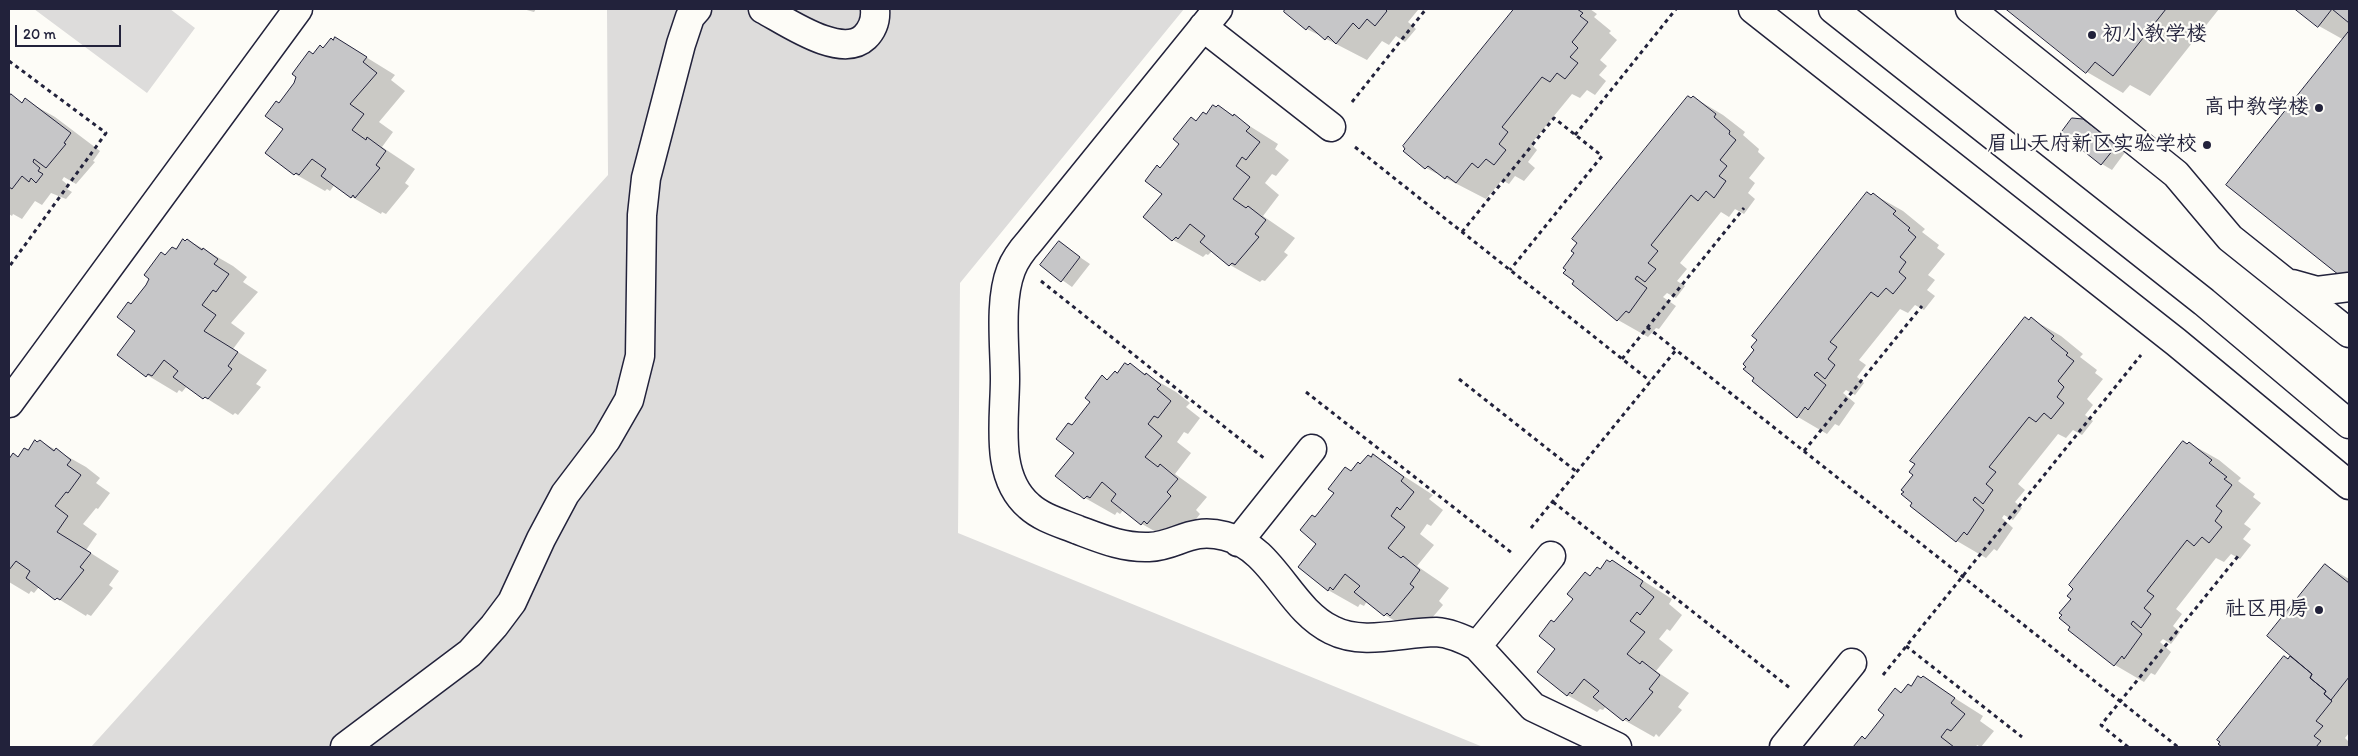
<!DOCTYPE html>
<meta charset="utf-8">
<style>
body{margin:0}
#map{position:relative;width:2358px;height:756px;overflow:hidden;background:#fdfcf7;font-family:Itim,sans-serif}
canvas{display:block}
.frame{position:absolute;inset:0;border:10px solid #22223b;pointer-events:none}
.scale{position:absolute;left:15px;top:25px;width:106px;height:22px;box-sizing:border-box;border:2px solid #22223b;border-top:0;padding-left:6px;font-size:15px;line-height:18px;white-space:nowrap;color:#22223b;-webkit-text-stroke:4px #fdfcf7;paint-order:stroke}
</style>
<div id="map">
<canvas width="2358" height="756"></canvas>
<div class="frame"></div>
<div class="scale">20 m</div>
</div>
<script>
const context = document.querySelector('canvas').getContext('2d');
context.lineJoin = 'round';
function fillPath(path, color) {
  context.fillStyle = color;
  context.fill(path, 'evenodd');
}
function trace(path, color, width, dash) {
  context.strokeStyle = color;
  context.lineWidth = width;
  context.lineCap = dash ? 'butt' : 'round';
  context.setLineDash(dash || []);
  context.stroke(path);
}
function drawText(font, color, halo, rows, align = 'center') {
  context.font = font + ' Itim,"LXGW WenKai TC",sans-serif';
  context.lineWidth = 4.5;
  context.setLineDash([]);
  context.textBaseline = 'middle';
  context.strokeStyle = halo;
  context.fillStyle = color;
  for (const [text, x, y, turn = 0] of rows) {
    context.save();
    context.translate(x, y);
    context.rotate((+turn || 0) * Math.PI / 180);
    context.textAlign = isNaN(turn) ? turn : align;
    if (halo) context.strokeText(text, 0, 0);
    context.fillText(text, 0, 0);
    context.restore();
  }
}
const green = new Path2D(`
 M34 9H170L195 28 147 93Z
 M607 9H1184L960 283 958 533 1483 747H91L608 175Z`);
const shadow = new Path2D(`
 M523 9H536L534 12Z
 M1287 9H1416L1418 10 1408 22 1416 29 1405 42 1396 36 1389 45 1382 41 1367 60 1307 29Z
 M1516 9H1590L1597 14 1594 17 1611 31 1609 33 1617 40 1600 60 1607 66 1599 75 1606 81 1595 95 1587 90 1580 98 1572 94 1531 144 1537 150 1528 162 1535 168 1524 181 1515 176 1509 184 1502 180 1486 199 1426 168 1404 146Z
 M2008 9H2219L2150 96 2130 85 2123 93 2087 72Z
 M2297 9H2349V282L2228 185 2344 40 2319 26Z
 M335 38 395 75 391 80 405 91 379 122 393 132 382 147 415 169 405 183 409 186 386 214 382 212 381 214 352 197 335 184 330 191 327 189 325 191 295 174 280 104 314 55Z
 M11 96 23 103 25 100 55 117 100 151 93 161 95 162 76 184 64 177 62 180 69 186 67 189 72 192 66 199 51 193 42 205 35 201 22 219 13 214 12 216 9 214V98Z
 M1693 97 1723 115 1745 132 1743 135 1759 149 1758 152 1765 158 1749 178 1755 183 1748 193 1755 199 1744 214 1735 209 1729 217 1721 212 1680 263 1687 269 1677 281 1685 286 1676 298 1667 293 1663 297 1676 306 1659 329 1656 328 1648 337 1618 320 1574 284Z
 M1218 106 1278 144 1275 149 1289 160 1276 176 1272 174 1265 183 1279 195 1263 216 1295 238 1284 252 1288 255 1265 281 1262 280 1260 282 1230 265 1212 251 1208 255 1206 254 1203 257 1173 240 1157 166 1161 168 1197 122Z
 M2083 120 2126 151 2112 170 2102 164Z
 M1873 194 1903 211 1925 229 1922 232 1939 245 1937 248 1945 254 1928 275 1935 280 1927 290 1935 296 1924 310 1915 305 1908 313 1900 309 1859 360 1866 365 1857 377 1864 383 1855 395 1846 390 1843 393 1855 403 1839 426 1835 424 1827 434 1798 417Z
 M188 240 233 266 247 277 243 282 258 292 231 323 245 333 233 349 267 370 256 384 261 387 238 415 235 413 233 415 187 386 182 392 179 390 177 393 147 375 131 306 166 256Z
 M1059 243 1090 264 1072 287 1041 265Z
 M2032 319 2061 336 2083 354 2080 357 2097 370 2095 373 2103 379 2087 399 2093 405 2085 415 2093 421 2082 435 2073 430 2066 438 2058 434 2018 484 2025 490 2015 502 2022 508 2013 520 2004 515 2002 518 2013 528 1997 551 1994 549 1986 558 1957 541 1912 506Z
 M1130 365 1176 392 1190 403 1186 407 1200 418 1188 434 1184 432 1177 442 1191 453 1175 474 1207 497 1196 510 1200 514 1190 527 1172 541 1142 524 1124 509 1120 514 1117 512 1115 515 1085 498 1056 476 1075 452 1102 377 1108 381Z
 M40 441 86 467 100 478 96 483 110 493 98 509 96 508 83 524 97 534 86 550 119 571 109 585 113 588 91 616 87 614 86 616 39 587 34 593 31 591 29 594 9 582V461L13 455 19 458Z
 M2189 443 2219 460 2241 478 2238 481 2255 494 2253 497 2261 503 2244 524 2251 529 2243 539 2251 545 2240 559 2231 554 2224 562 2216 558 2176 609 2182 614 2173 626 2180 632 2171 644 2163 639 2160 642 2171 652 2155 675 2151 673 2144 682 2115 665 2070 629Z
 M1373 456 1433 495 1429 499 1443 510 1431 526 1427 524 1420 534 1434 545 1417 566 1449 588 1439 601 1443 605 1420 632H1414L1385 615 1367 601 1364 606 1360 604 1358 607 1328 590 1318 544 1316 518 1351 472Z
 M1612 561 1672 599 1669 604 1682 615 1670 631 1667 629 1659 639 1673 650 1656 671 1689 693 1678 707 1682 710 1659 737 1656 734 1654 737 1624 720 1606 706 1603 710 1600 709 1597 712 1567 695 1557 649 1555 624 1591 577Z
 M2325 565 2349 579V733L2345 738 2349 742V746L2224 747 2220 744 2293 654Z
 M1923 678 1983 716 1980 721 1994 731 1981 747 1977 745 1976 747H1855L1862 738 1866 740 1885 715 1896 690 1902 693Z`);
const building = new Path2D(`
 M1285 9H1385L1387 11 1375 26 1367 19 1359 29 1353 23 1336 44 1328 36 1325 40 1309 26 1306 30 1284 12Z
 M1514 9H1577L1583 13 1580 16 1588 22 1572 42 1578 48 1570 57 1578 63 1565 79 1557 73 1550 82 1542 77 1502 127 1508 132 1499 144 1506 150 1494 165 1486 159 1478 168 1472 163 1456 183 1447 176 1445 179 1428 166 1425 169 1403 151 1405 149 1403 146Z
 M2006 9H2166L2113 76 2095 62 2086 73Z
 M2295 9H2349V23L2332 9 2318 27Z
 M2349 31V283L2226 185Z
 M335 37 367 57 363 62 377 73 350 104 364 114 352 130 366 140 367 137 386 151 376 165 380 168 355 198 353 195 351 198 321 176 326 169 312 159 299 175 296 173 294 175 265 153 283 129 265 116 276 101 279 103 294 83 296 77 292 74 309 51 313 54 320 45 323 48 331 38 333 40Z
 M11 94 22 103 25 98 71 133 64 143 66 144 46 168 34 159 33 162 40 168 38 171 43 174 36 183 31 178 29 182 22 176 12 189 9 187V97Z
 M1688 96 1691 98 1693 96 1716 114 1714 117 1730 131 1729 134 1736 140 1720 160 1727 166 1719 176 1726 181 1714 198 1706 191 1698 201 1691 195 1651 245 1658 251 1648 263 1656 269 1645 282 1637 276 1635 279 1647 288 1629 313 1626 311 1617 321 1572 284 1574 281 1563 273 1566 270 1563 268 1574 253 1571 251 1577 243 1572 239Z
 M1213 105 1216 107 1218 105 1233 116 1234 114 1250 127 1246 131 1260 142 1246 160 1242 157 1236 166 1250 177 1233 199 1246 208 1248 206 1266 220 1255 234 1259 237 1235 265 1232 263 1229 266 1200 242 1205 236 1190 224 1178 239 1176 237 1172 241 1143 217 1162 194 1145 181 1157 165 1160 168 1179 144 1173 139 1191 117 1196 121 1203 112 1206 114Z
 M2072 118 2083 119 2117 145 2101 165 2061 133Z
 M1867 192 1871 195 1873 193 1896 211 1893 214 1910 228 1908 230 1916 237 1900 257 1906 262 1899 272 1906 278 1893 294 1886 288 1878 297 1871 292 1830 342 1837 347 1828 359 1835 365 1825 379 1817 372 1814 375 1826 385 1808 410 1805 407 1797 418 1752 381 1754 378 1743 369 1746 367 1743 364 1754 350 1751 347 1757 340 1752 336Z
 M183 239 185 241 187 239 202 250 203 248 218 259 214 264 229 274 216 292 213 290 202 305 216 315 204 331 238 352 228 366 232 369 208 399 205 397 203 399 173 377 178 371 164 360 152 376 148 374 146 377 117 355 135 331 117 317 128 302 131 304 146 285 149 279 144 275 161 252 165 255 172 247 176 249Z
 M1059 241 1080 257 1061 282 1040 265Z
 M2025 317 2029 320 2031 317 2054 336 2051 339 2068 353 2066 355 2074 361 2058 381 2064 387 2057 397 2064 403 2051 419 2044 413 2036 422 2029 417 1989 467 1996 472 1986 484 1993 490 1983 504 1975 497 1973 500 1984 510 1967 535 1964 532 1956 542 1910 506 1912 503 1901 494 1904 492 1901 490 1913 475 1909 472 1915 464 1910 461Z
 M1125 363 1128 365 1130 363 1145 375 1146 373 1161 385 1157 389 1171 401 1158 418 1154 416 1148 424 1162 436 1145 457 1158 467 1160 464 1178 479 1167 492 1171 496 1147 524 1144 521 1141 525 1111 501 1116 494 1102 482 1090 498 1087 496 1084 499 1055 476 1074 453 1056 439 1068 423 1072 425 1090 402 1085 398 1102 375 1107 380 1115 371 1117 373Z
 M35 440 37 442 40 440 54 451 56 448 71 460 67 465 81 475 68 493 66 492 55 506 68 516 57 532 91 553 80 567 84 570 60 600 57 598 55 600 26 578 30 571 16 561 9 570V459L13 453 18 457 24 448 28 450Z
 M2183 441 2187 444 2189 442 2212 460 2209 463 2227 477 2224 479 2232 485 2216 506 2222 511 2215 521 2222 527 2209 543 2202 537 2194 546 2187 540 2147 591 2154 596 2144 608 2151 614 2141 628 2133 621 2131 624 2142 634 2124 659 2122 656 2114 666 2068 630 2070 627 2059 618 2062 615 2059 613 2071 599 2067 596 2073 589 2069 585Z
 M1373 454 1404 477 1401 481 1414 492 1400 510 1397 507 1391 516 1405 527 1388 548 1401 558 1403 556 1420 570 1410 584 1414 587 1390 616 1387 613 1384 616 1354 592 1360 586 1345 574 1333 590 1330 587 1328 591 1298 567 1316 544 1300 530 1312 515 1315 517 1334 493 1328 489 1345 467 1351 471 1358 462 1360 464 1368 455 1371 457Z
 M1607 560 1610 562 1612 560 1643 581 1640 586 1654 597 1640 615 1637 612 1630 621 1645 632 1627 654 1640 664 1642 661 1660 675 1649 689 1653 692 1629 721 1626 718 1623 721 1593 697 1599 691 1584 679 1572 694 1570 692 1567 696 1537 672 1555 649 1539 636 1551 620 1554 622 1573 599 1567 594 1585 572 1590 576 1597 567 1600 569Z
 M2325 564 2349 583V677L2331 700 2324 694 2326 691 2310 678 2312 674 2267 636Z
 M2284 656 2288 659 2290 656 2312 674 2310 678 2326 691 2324 694 2332 701 2316 721 2323 726 2314 736 2321 741 2316 747H2222L2218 744 2220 742 2217 740Z
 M1918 676 1921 678 1923 676 1955 698 1951 703 1965 714 1951 731 1947 729 1941 737 1954 747H1853L1862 736 1865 739 1884 715 1878 710 1895 688 1901 693 1908 684 1911 686Z`);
const path = new Path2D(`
 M9 61 106 133 9 267
 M1352 102 1426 9
 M1575 135 1676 9
 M1355 147 1650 381
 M1462 232 1554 118 1602 156 1510 270
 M1041 281 1265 459
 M1647 327 2178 747
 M1622 359 1744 208
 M1459 379 1577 472
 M1306 392 1512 553
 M1804 451 1922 306
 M1553 502 1790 688
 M1531 528 1676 350
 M1906 646 2022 737
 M1883 675 2141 355
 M2128 747 2101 725 2239 555`);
const minor = new Path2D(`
 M763 9C786 21 841 60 865 37 873 29 876 20 875 9
 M1218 9 1030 241C1022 250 1015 259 1011 270 999 301 1005 347 1005 379 1005 420 994 476 1029 506 1042 518 1061 523 1078 530 1102 539 1123 548 1149 547 1178 546 1189 527 1225 536 1274 548 1288 609 1332 630 1363 646 1403 632 1436 632 1451 633 1464 639 1477 646L1533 707 1617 747
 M1753 9 2176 342 2349 485
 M1833 9 2204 302 2349 424
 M1970 9 2176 174 2230 238 2349 333
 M1203 27 1331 127
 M2292 284 2317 291 2349 287
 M9 403 298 9
 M1238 542 1312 449
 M1477 646 1551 556
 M345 747 470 653 494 626 512 602 541 539 565 494 606 440 629 400 640 356 642 215 646 178 681 44 690 17 697 9
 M1784 747 1852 663`);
const markers = [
 [2092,35,5,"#22223b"],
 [2319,108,5,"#22223b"],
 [2207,145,5,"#22223b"],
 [2319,610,5,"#22223b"]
];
const poiNames = [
 ["初小教学楼",2102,35,"left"],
 ["高中教学楼",2309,108],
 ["眉山天府新区实验学校",2197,145],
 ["社区用房",2309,610]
];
fillPath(green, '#dddcdb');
fillPath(shadow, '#0003');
fillPath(building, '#c6c6c8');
trace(building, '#22223b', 1);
trace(minor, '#22223b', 31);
trace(path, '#22223b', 3, [4, 4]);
trace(minor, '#fdfcf7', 28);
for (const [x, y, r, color] of markers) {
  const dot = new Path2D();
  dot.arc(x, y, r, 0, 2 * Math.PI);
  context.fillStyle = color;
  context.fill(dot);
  trace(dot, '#fdfcf7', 2);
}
drawText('21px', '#22223b', '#fdfcf7', poiNames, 'right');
</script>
